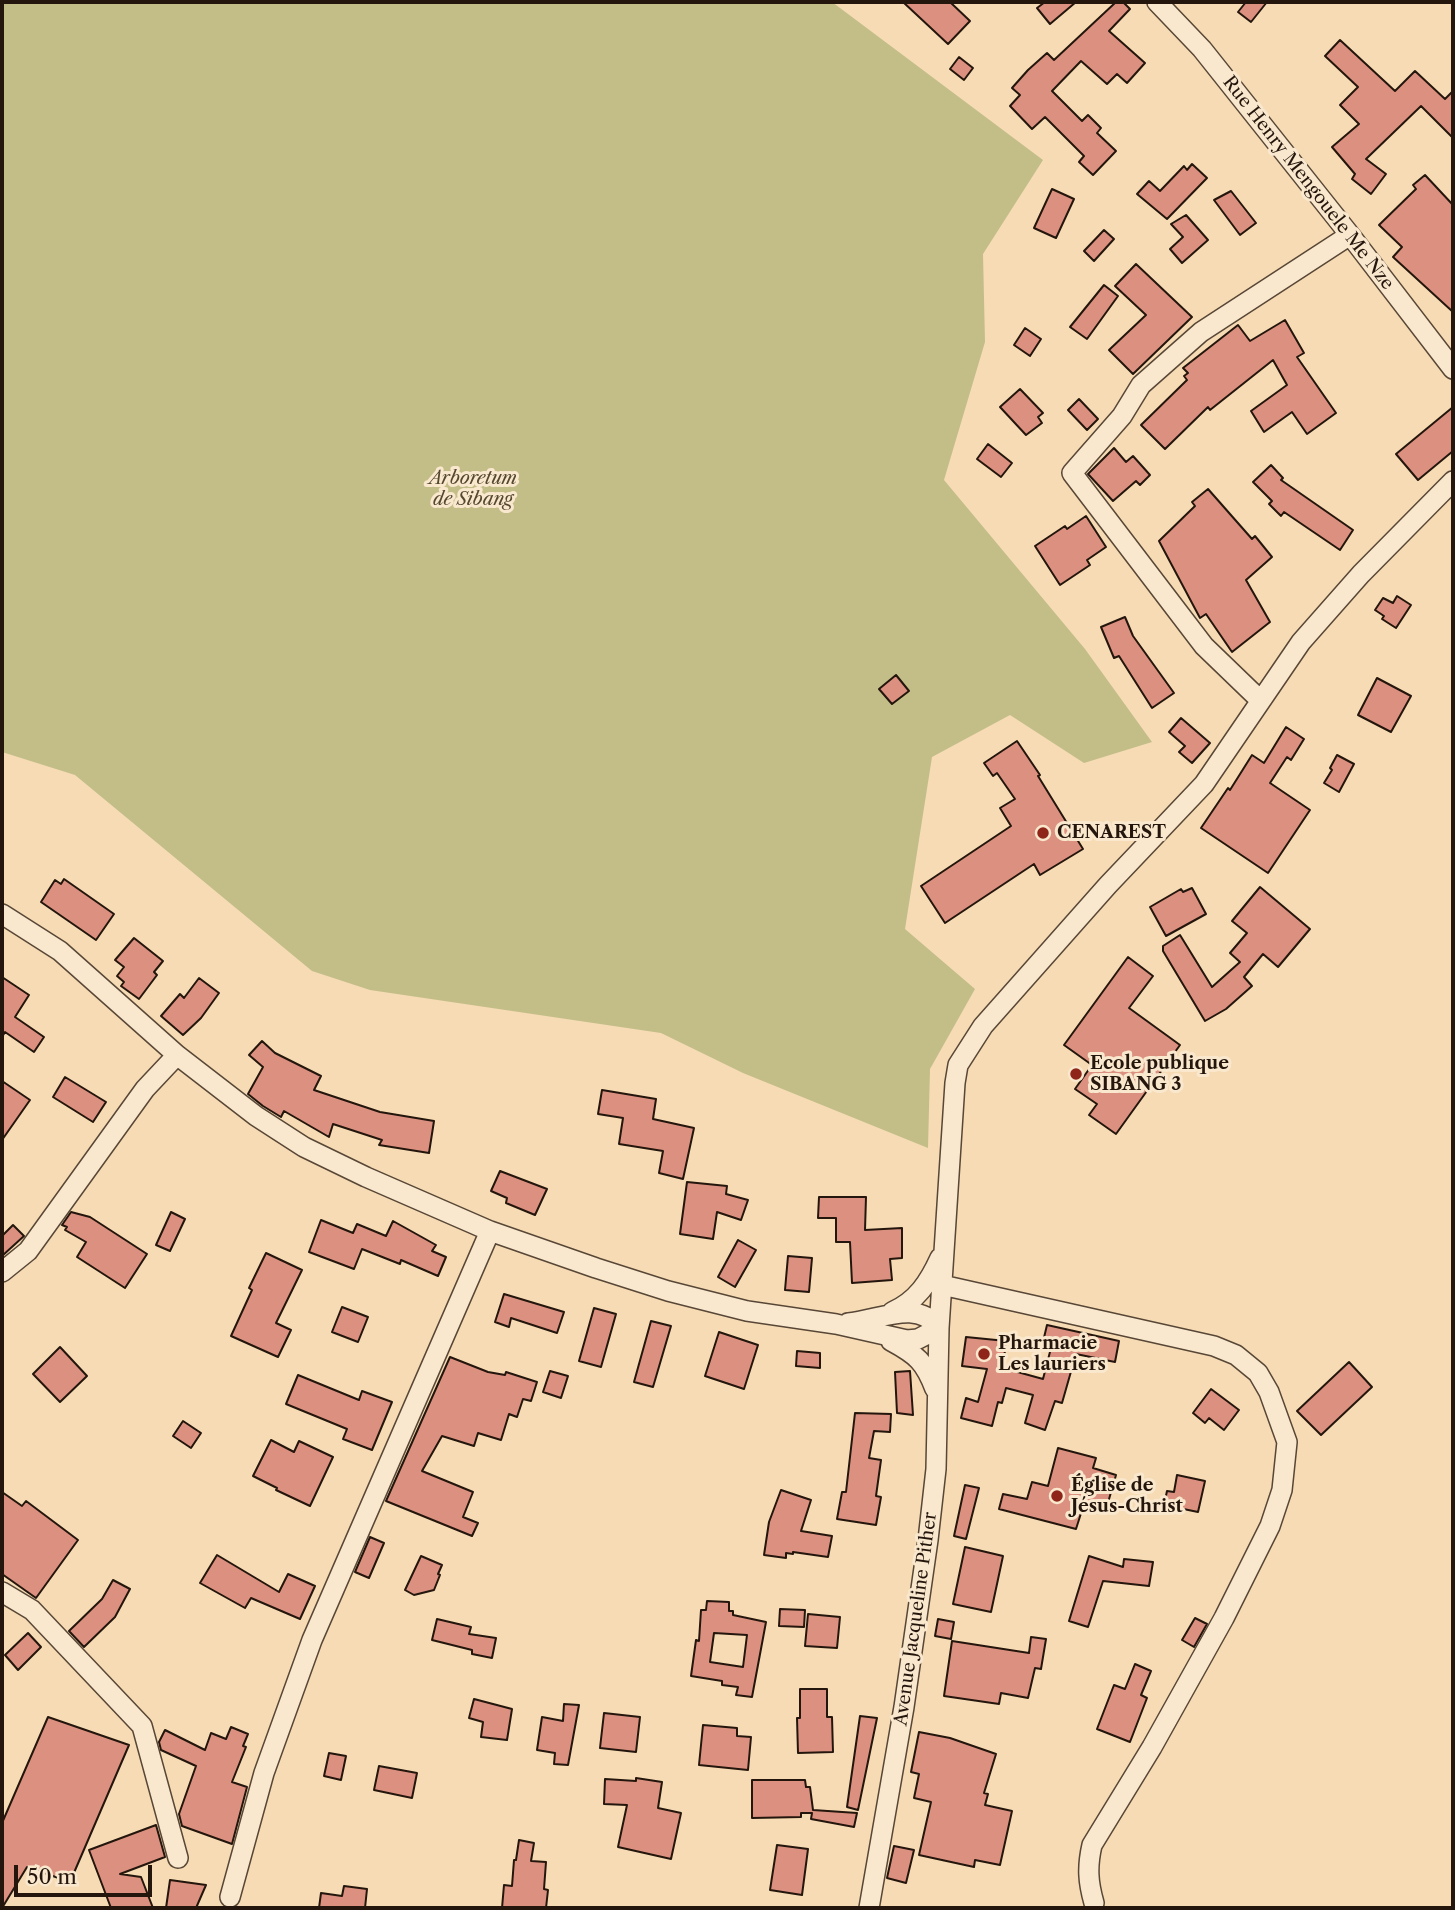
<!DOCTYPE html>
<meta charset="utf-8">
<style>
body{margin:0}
#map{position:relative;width:1455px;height:1910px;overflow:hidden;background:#f6dbb4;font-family:"Libre Caslon Text",serif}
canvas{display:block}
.frame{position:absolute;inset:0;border:4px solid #24160c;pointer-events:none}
.scale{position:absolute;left:14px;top:1865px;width:138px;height:32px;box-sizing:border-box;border:4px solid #24160c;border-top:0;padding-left:9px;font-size:21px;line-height:24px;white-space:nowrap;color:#24160c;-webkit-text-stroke:5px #f9e8ce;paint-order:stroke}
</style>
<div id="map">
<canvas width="1455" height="1910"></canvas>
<div class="frame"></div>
<div class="scale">50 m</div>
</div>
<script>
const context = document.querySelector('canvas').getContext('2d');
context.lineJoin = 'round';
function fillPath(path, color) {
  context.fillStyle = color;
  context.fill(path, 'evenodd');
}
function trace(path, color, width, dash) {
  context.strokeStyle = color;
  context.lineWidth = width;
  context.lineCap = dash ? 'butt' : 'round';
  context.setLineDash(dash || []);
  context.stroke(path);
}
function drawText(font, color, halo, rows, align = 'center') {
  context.font = font + ' "Libre Caslon Text",serif';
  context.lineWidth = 6;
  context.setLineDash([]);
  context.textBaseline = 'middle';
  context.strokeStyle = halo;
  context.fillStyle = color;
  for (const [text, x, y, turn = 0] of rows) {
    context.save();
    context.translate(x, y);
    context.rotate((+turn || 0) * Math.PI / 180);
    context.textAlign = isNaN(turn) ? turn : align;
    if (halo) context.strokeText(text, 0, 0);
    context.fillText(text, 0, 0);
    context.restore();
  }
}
const green = new Path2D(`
 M2 2H832L1043 160 983 254 985 342 944 480 1085 649 1152 742 1084 763 1010 715 932 757 905 929 975 989 930 1069 928 1148 743 1073 661 1033 370 990 312 971 75 775 2 752Z`);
const building = new Path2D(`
 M903 2H950L970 21 948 44Z
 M1045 2H1076L1050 24 1037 8Z
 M1116 2H1123L1130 9 1109 31 1145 63 1127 83 1117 74 1107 84 1081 61 1052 91 1082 121 1088 115 1101 128 1097 133 1116 151 1093 175 1079 162 1084 156 1045 117 1032 129 1010 106 1020 95 1012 88 1028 70 1047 53 1054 60Z
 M1246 2H1267L1251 22 1238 12Z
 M1340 40 1395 91 1415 71 1445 99 1453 91V138L1421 106 1366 159 1386 174 1371 194 1352 179 1355 174 1332 147 1359 124 1340 105 1358 87 1325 56Z
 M959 57 973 68 964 80 950 69Z
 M1192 164 1207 178 1167 219 1137 194 1149 181 1160 191 1184 166 1187 170Z
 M1425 175 1453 205V312L1393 257 1402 247 1379 225 1416 189 1413 185Z
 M1052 189 1074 199 1056 238 1034 228Z
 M1231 191 1256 223 1240 235 1214 200Z
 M1186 215 1208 240 1182 263 1170 249 1183 237 1171 224Z
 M1104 230 1114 239 1094 261 1084 251Z
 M1136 264 1192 317 1133 374 1109 350 1146 315 1115 286Z
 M1104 285 1118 296 1087 339 1070 327Z
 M1285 320 1304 353 1297 357 1336 413 1307 434 1292 412 1264 432 1251 411 1287 385 1273 360 1210 410 1208 407 1165 449 1141 425 1187 380 1184 376 1188 373 1183 368 1238 325 1250 341Z
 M1025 328 1041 339 1030 356 1014 345Z
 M1020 389 1043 413 1038 417 1042 423 1026 435 1000 407Z
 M1079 399 1098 419 1087 430 1068 410Z
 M1453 407V451L1418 480 1396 454Z
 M988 444 1012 463 1001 477 977 459Z
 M1114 448 1126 462 1133 456 1150 475 1140 485 1136 481 1113 501 1088 474Z
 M1271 465 1283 478 1281 480 1353 530 1340 550 1284 512 1281 516 1269 504 1272 501 1253 482Z
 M1208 489 1252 539 1255 536 1272 557 1246 580 1270 622 1232 652 1206 614 1200 618 1159 541 1195 506 1192 502Z
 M1086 516 1106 547 1087 560 1090 565 1060 585 1035 546 1065 526 1067 529Z
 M1397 596 1411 605 1396 628 1382 619 1384 616 1375 610 1383 598 1393 603Z
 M1125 617 1133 636 1174 693 1152 708 1119 656 1114 658 1101 627Z
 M896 675 909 691 892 704 879 689Z
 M1377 678 1411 696 1391 732 1358 715Z
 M1181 718 1210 743 1192 763 1179 752 1185 746 1169 732Z
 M1286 727 1304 739 1291 760 1287 757 1270 783 1310 810 1268 873 1201 828 1228 788 1230 790 1252 755 1264 763Z
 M1017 741 1040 775 1038 776 1083 849 1040 875 1034 864 945 923 921 886 1011 826 1000 808 1015 799 997 773 993 776 984 763Z
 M1337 755 1354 764 1339 792 1324 783 1332 770 1330 768Z
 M64 879 114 914 96 940 41 902 55 880 61 884Z
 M1260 887 1310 929 1278 967 1263 954 1244 977 1252 986 1226 1009 1205 1021 1163 951V946L1180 935 1212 987 1240 962 1230 953 1247 933 1232 921Z
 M1192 888 1206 914 1166 936 1150 907 1181 889 1183 892Z
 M134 938 163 961 154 972 157 975 139 999 121 986 124 982 117 976 124 967 115 960Z
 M1128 957 1153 976 1129 1008 1180 1045 1116 1134 1089 1115 1097 1104 1075 1089 1092 1065 1064 1045Z
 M2 977 29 995 15 1017 44 1037 34 1052 5 1032 2 1037Z
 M199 978 219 993 201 1018 183 1035 161 1016 180 994 184 998Z
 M262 1041 275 1053 321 1076 314 1090 380 1112 434 1121 429 1153 379 1145 382 1140 333 1124 329 1137 284 1111 281 1117 263 1106 248 1094 263 1067 249 1055Z
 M65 1077 106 1102 93 1122 53 1097Z
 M2 1081 30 1100 2 1140Z
 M602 1090 656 1099 653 1119 694 1128 683 1179 659 1173 663 1151 619 1144 623 1118 598 1114Z
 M500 1171 547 1189 535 1215 506 1203 507 1198 491 1191Z
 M687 1182 727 1186 726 1194 748 1200 741 1220 717 1212 713 1239 680 1234Z
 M819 1197H866L865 1230 902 1228V1258L890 1259 892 1280 852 1283 850 1242H836V1218H818Z
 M71 1212 90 1217 147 1254 125 1288 77 1257 86 1242 65 1230 67 1227 62 1225Z
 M171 1212 185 1219 170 1251 156 1245Z
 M321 1220 353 1233 357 1224 386 1236 393 1221 436 1245 432 1251 446 1257 438 1276 401 1260 400 1264 362 1249 354 1269 309 1252Z
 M13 1225 24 1236 2 1256V1236Z
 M738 1240 756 1250 735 1287 718 1277Z
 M266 1253 302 1270 276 1323 291 1330 278 1357 231 1336 252 1290 249 1288Z
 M788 1256 812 1258 809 1292 785 1290Z
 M504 1294 564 1312 557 1333 511 1318 509 1327 495 1322Z
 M342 1307 368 1317 358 1342 332 1332Z
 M594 1308 616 1314 601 1367 579 1361Z
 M651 1321 671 1326 653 1387 634 1382Z
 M1047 1325 1119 1341 1115 1362 1076 1354 1062 1403 1055 1401 1045 1430 1025 1423 1033 1395 1006 1388 1002 1403 998 1402 992 1426 961 1418 966 1398 978 1402 987 1369 962 1366 966 1337 1006 1341 1003 1368 1043 1379 1051 1348 1042 1346Z
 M719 1332 758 1345 744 1389 705 1376Z
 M60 1347 87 1376 60 1402 33 1374Z
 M797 1351 820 1353V1368L796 1366Z
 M450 1357 488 1372 505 1375 506 1372 537 1382 531 1401 523 1399 517 1417 509 1414 501 1440 478 1433 474 1446 442 1436 422 1471 473 1492 463 1517 478 1523 472 1536 386 1501Z
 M1349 1362 1372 1387 1321 1435 1297 1411Z
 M550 1371 568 1376 561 1398 543 1392Z
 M910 1371 913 1415 897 1413 895 1372Z
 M298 1375 359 1400 362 1391 392 1402 372 1450 343 1439 347 1429 286 1404Z
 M1211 1389 1239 1410 1224 1430 1209 1418 1205 1423 1193 1413Z
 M855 1413 891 1414 890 1432 874 1431 869 1458 881 1460 876 1496 881 1497 876 1525 837 1519 842 1492H846Z
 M183 1421 201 1433 191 1448 173 1436Z
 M271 1440 294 1452 299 1441 333 1457 310 1506 276 1490 277 1488 253 1476Z
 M1058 1448 1096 1458 1093 1468 1116 1475 1105 1513 1083 1507 1076 1529 999 1509 1003 1494 1027 1499 1032 1482 1048 1486Z
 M1177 1475 1205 1481 1198 1512 1164 1505 1167 1491 1174 1492Z
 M965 1485 979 1488 966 1539 954 1536Z
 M781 1490 811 1500 801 1531 832 1536 828 1557 793 1552V1554L786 1553V1558L764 1555 769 1522Z
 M2 1492 22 1506 26 1501 78 1540 36 1598 2 1574Z
 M370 1537 384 1543 369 1578 355 1572Z
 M965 1547 1003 1556 991 1612 953 1604Z
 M217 1555 279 1592 288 1574 315 1586 300 1619 251 1598 245 1608 200 1583Z
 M421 1556 442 1565 438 1574 440 1575 434 1590 414 1595 405 1590Z
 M1089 1556 1123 1567 1124 1559 1153 1562 1149 1586 1103 1581 1088 1627 1069 1621Z
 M113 1580 130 1589 115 1617 84 1647 69 1631 102 1599Z
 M707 1601 729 1602V1611H733V1615L766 1622 752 1697 736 1695 738 1687 722 1685V1681L691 1676 696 1640 699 1641 701 1610H706ZM714 1633 747 1635 743 1667 710 1662Z
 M780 1609 805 1610 804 1627 779 1626Z
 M808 1614 840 1617 837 1648 805 1646Z
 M1195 1618 1207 1624 1194 1647 1182 1640Z
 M437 1619 471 1627 469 1634 496 1638 492 1658 472 1654V1650L432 1640Z
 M938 1619 954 1622 951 1639 935 1636Z
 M28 1633 41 1647 18 1670 5 1655Z
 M1031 1637 1046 1639 1041 1669 1035 1668 1028 1698 1001 1693 999 1704 944 1696 952 1641 1029 1653Z
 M1135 1664 1151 1671 1141 1695 1147 1698 1130 1742 1097 1729 1114 1685 1125 1689Z
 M800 1689H827V1717H832L833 1752 798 1753 797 1718H800Z
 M474 1699 512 1709 507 1740 481 1737 483 1722 469 1718Z
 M564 1704 579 1705 568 1765 554 1764 555 1753 537 1750 542 1717 563 1721Z
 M604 1713 640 1717 636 1752 600 1748Z
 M860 1716 877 1718 858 1810 847 1807Z
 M48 1717 129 1745 70 1882 27 1867 2 1908V1823Z
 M703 1725 737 1728V1736L751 1737 748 1770 699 1765Z
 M231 1727 248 1734 243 1746 246 1747 232 1782 247 1787 232 1844 182 1826 179 1814 196 1766 161 1750 159 1742 165 1730 205 1750 211 1733 226 1739Z
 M919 1732 950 1738 996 1754 984 1793 988 1794 985 1805 1012 1811 1000 1865 975 1860 974 1867 919 1855 931 1802 914 1798 919 1774 911 1772Z
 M329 1753 346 1756 341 1780 324 1776Z
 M379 1766 417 1773 412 1798 374 1790Z
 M636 1778 662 1782 658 1808 681 1813 671 1859 618 1847 627 1805 604 1804 605 1779 636 1781Z
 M752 1780H805L806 1787H810L813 1810 857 1813 854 1827 811 1819 812 1813H801V1817L752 1818Z
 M156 1825 165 1857 120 1874 141 1877 153 1908H111L89 1850Z
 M519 1840 534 1843 531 1861 546 1862 544 1889 548 1890 546 1908H502L504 1885 512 1886 514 1860H516Z
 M777 1845 808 1849 802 1895 770 1890Z
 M894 1846 914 1850 906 1883 887 1878Z
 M170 1880 206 1885 196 1908H166Z
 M344 1886 367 1889 365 1908H319L321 1893 342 1896Z`);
const minor = new Path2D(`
 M1157 2 1202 49 1350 235 1453 369
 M1260 700 1204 646 1072 473 1122 416 1141 385 1201 332 1350 235
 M2 914 60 951 177 1055 256 1116 304 1147 366 1177 490 1231 596 1268 668 1291 747 1311 836 1324 907 1340 918 1339 939 1328
 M2 1272 28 1251 145 1089 177 1055
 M942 1285 1214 1346 1236 1355 1258 1373 1269 1392 1287 1442 1282 1490 1270 1526 1224 1618 1152 1747 1092 1845C1087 1867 1088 1882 1094 1903
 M892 1312C917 1301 929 1282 940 1258
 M848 1323C878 1321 917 1298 939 1328
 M891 1341C917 1355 925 1362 935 1389
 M2 1592 32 1610 142 1726 178 1858
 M230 1897 264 1773 312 1640 490 1231
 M869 1908 904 1707 928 1540 936 1469 939 1328 955 1083 958 1065 983 1026 1108 885 1204 784 1301 642 1361 574 1453 481`);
const markers = [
 [1043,833,7,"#8f2418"],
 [1076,1074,7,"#8f2418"],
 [984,1354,7,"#8f2418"],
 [1057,1496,7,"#8f2418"]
];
const streetNames = [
 ["Rue Henry Mengouele Me Nze",1308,183,52],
 ["Avenue Jacqueline Pither",916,1619,-82]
];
const parkNames = [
 ["Arboretum",473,479],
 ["de Sibang",473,500]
];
const poiNames = [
 ["CENAREST",1057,833],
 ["Ecole publique",1090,1064],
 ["SIBANG 3",1090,1085],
 ["Pharmacie",998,1344],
 ["Les lauriers",998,1365],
 ["Église de",1071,1486],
 ["Jésus-Christ",1071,1507]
];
fillPath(green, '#c3be88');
fillPath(building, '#dc9180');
trace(building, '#24160c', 2);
trace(minor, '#584736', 22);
trace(minor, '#f9e8ce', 19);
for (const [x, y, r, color] of markers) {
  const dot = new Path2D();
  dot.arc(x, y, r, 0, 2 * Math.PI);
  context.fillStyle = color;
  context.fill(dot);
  trace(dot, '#f9e8ce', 2.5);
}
drawText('18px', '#24160c', '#f9e8ce', streetNames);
drawText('italic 18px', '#544831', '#f9e8ce', parkNames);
drawText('bold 18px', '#24160c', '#f9e8ce', poiNames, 'left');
</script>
